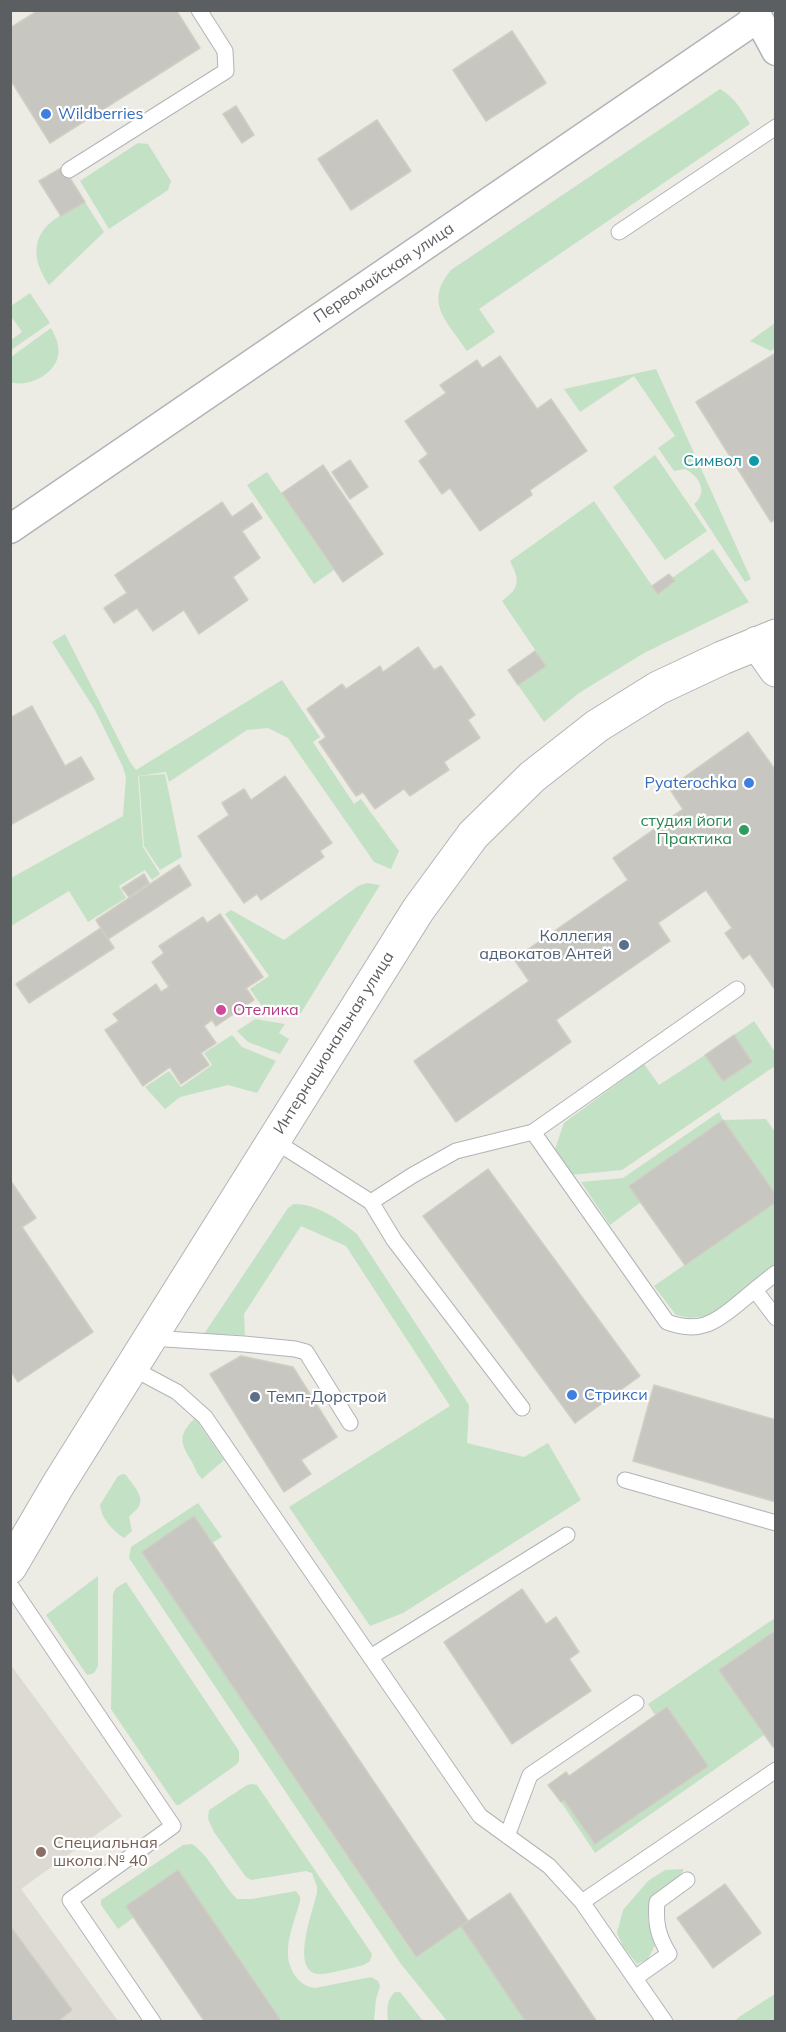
<!DOCTYPE html>
<meta charset="utf-8">
<style>
body{margin:0}
#map{position:relative;width:786px;height:2032px;overflow:hidden;background:#ecebe4;font-family:Mulish,sans-serif}
canvas{display:block}
.frame{position:absolute;inset:0;border:12px solid #5c5f62;pointer-events:none}
</style>
<div id="map">
<canvas width="786" height="2032"></canvas>
<div class="frame"></div>
</div>
<script>
const context = document.querySelector('canvas').getContext('2d');
context.lineJoin = 'round';
function fillPath(path, color) {
  context.fillStyle = color;
  context.fill(path, 'evenodd');
}
function trace(path, color, width, dash) {
  context.strokeStyle = color;
  context.lineWidth = width;
  context.lineCap = dash ? 'butt' : 'round';
  context.setLineDash(dash || []);
  context.stroke(path);
}
function drawText(font, color, halo, rows, align = 'center') {
  context.font = font + ' Mulish,sans-serif';
  context.lineWidth = 4.5;
  context.setLineDash([]);
  context.textBaseline = 'middle';
  context.strokeStyle = halo;
  context.fillStyle = color;
  for (const [text, x, y, turn = 0] of rows) {
    context.save();
    context.translate(x, y);
    context.rotate((+turn || 0) * Math.PI / 180);
    context.textAlign = isNaN(turn) ? turn : align;
    if (halo) context.strokeText(text, 0, 0);
    context.fillText(text, 0, 0);
    context.restore();
  }
}
const education = new Path2D(`
 M10 1664 122 1816 21 1889 118 2021H11Z`);
const green = new Path2D(`
 M720 89C734 97 742 110 750 124L479 309 495 332 467 351C448 322 423 303 451 270Z
 M138 143 148 144 171 181 168 190 109 229 80 181Z
 M85 202 104 232 49 285C37 268 30 246 45 228 54 217 73 209 85 202Z
 M30 293 50 323 11 350V340L22 332 11 316V306Z
 M775 323V348L771 351 750 341Z
 M51 328C56 338 60 345 58 356 54 375 27 388 11 382V357Z
 M656 369 751 579 745 582 694 504C709 492 699 476 685 469L674 471 658 448 675 436 634 376 580 412 564 389Z
 M655 455 707 531 665 560 613 487Z
 M267 472 334 570 314 584 247 485Z
 M594 501 657 593 675 582 672 578 713 549 749 602 644 653 579 693 544 722 518 685 546 666 502 601C520 588 520 580 510 561Z
 M65 634 130 762 136 770 282 680 320 737 313 742 354 804 361 799 399 851 391 869 374 862 288 738 268 728 247 730 169 782 166 772 138 776 143 847 160 874 152 880 145 870 119 886 126 898 88 922 69 891 11 926V878L123 816 126 777 123 767 95 710 52 642Z
 M165 774 182 857 160 870 144 846 139 776Z
 M367 883 380 885 299 1016 264 1009 250 989 269 976 225 914 231 910 284 940 358 886Z
 M255 1019 285 1024 279 1033 289 1039 280 1054 248 1042 237 1031Z
 M754 1021 775 1052V1066L622 1170 570 1175 554 1152 564 1123 644 1064 659 1085 705 1055 723 1081 752 1062 734 1035Z
 M232 1035 242 1047 276 1061 257 1093 228 1085 180 1097 165 1109 145 1087 169 1071 181 1087 212 1065 204 1053Z
 M719 1112 723 1120 766 1119 775 1132V1195L723 1120 630 1186 641 1202 610 1225 581 1182 623 1178Z
 M775 1202V1264L710 1316 689 1318 676 1315 654 1286Z
 M294 1204C318 1204 339 1220 357 1234L469 1405 467 1443 524 1457 548 1443 581 1500 403 1613 370 1626 289 1507 450 1406 346 1246 301 1226 244 1314 245 1335 204 1334 288 1208Z
 M194 1419 197 1421 224 1460 202 1479C197 1474 195 1468 192 1462 181 1444 177 1436 194 1419Z
 M123 1474 126 1475C131 1483 145 1496 139 1506 137 1510 132 1513 129 1517L132 1531 124 1538C113 1531 101 1518 100 1505L118 1476Z
 M198 1503 222 1537 212 1543 194 1517 142 1552 415 1957 461 1926 526 2021H447L401 1964 129 1558 131 1547Z
 M98 1576V1666L94 1673 87 1675 46 1615Z
 M126 1582 239 1751V1761L236 1765 179 1805H176L111 1709 113 1594 116 1588Z
 M775 1618V1630L719 1670 764 1735 595 1853 561 1802 564 1800 595 1844 708 1766 667 1707 655 1715 648 1704Z
 M252 1784 257 1785 372 1954 370 1961 364 1965C354 1967 327 1975 318 1974 290 1971 313 1910 317 1893V1887L312 1873 306 1871 251 1880 246 1877 214 1832 208 1819 209 1810 247 1785Z
 M192 1844C211 1857 220 1882 237 1899H252L296 1891 300 1897V1901C296 1916 289 1933 288 1948 286 1966 297 1986 315 1988L371 1977 378 1981 380 1986 376 1999 374 2021H282L178 1870 126 1906 134 1917 118 1929 101 1905V1900L183 1845Z
 M684 1869C675 1887 647 1894 648 1917 648 1926 653 1937 655 1945L648 1959 637 1964 623 1946 617 1933 623 1910 648 1881 665 1870Z
 M395 1992H400L423 2021H388C387 2011 386 2000 395 1992Z
 M775 1994V2021H735L739 2017Z`);
const building = new Path2D(`
 M39 10H176L200 48 50 143 10 79V28Z
 M512 31 546 83 486 121 453 70Z
 M236 106 254 135 242 143 223 114Z
 M377 120 411 171 351 210 318 159Z
 M63 167 85 202 61 216 39 181Z
 M776 353V519L771 522 696 402Z
 M500 356 537 409 551 399 587 451 530 490 532 495 480 531 450 488 442 494 419 461 428 454 405 421 446 393 440 385 477 360 482 368Z
 M350 460 368 487 350 499 332 472Z
 M323 465 383 554 343 582 282 493Z
 M222 502 232 517 252 503 262 518 242 531 260 558 233 577 248 600 199 634 184 610 153 631 137 608 114 623 104 608 127 593 115 575Z
 M669 574 675 581 658 594 652 586Z
 M418 647 434 670 441 666 475 715 468 720 480 738 444 762 449 770 410 796 404 789 375 809 363 792 356 796 319 742 326 737 307 709 342 684 346 689 380 666 383 672Z
 M535 651 546 666 518 685 508 670Z
 M32 706 65 766 81 757 94 779 10 825V718Z
 M748 732 776 771V991L750 954 743 959 725 933 732 928 706 890 658 923 670 941 556 1020 571 1042 456 1122 414 1061 529 981 514 959 628 880 613 858 683 809 669 788Z
 M285 776 332 843 320 851 324 857 261 900 257 894 244 903 198 836 229 815 222 803 244 789 251 800Z
 M179 865 191 885 108 939 96 920Z
 M144 874 149 883 129 897 122 888Z
 M220 914 263 977 246 988 254 1000 216 1026 212 1020 204 1026 216 1043 201 1053 209 1065 181 1084 170 1067 143 1086 105 1030 119 1021 113 1014 156 984 161 992 169 987 152 962 164 953 159 946 203 917 207 923Z
 M101 928 114 948 29 1003 16 984Z
 M734 1035 752 1062 723 1081 705 1055Z
 M723 1120 776 1195V1202L685 1265 629 1186Z
 M488 1169 640 1376 575 1423 423 1216Z
 M10 1180 36 1218 22 1227 93 1332 18 1382 10 1370Z
 M241 1356 293 1367 337 1437 301 1460 311 1474 284 1492 210 1374Z
 M654 1385 776 1420V1502L633 1461Z
 M194 1516 468 1921 416 1957 142 1552Z
 M522 1589 546 1624 556 1617 579 1652 569 1659 591 1691 512 1744 444 1642Z
 M776 1630V1745L773 1747 719 1670Z
 M667 1707 708 1766 595 1844 564 1800 561 1802 548 1785 566 1772 569 1776Z
 M178 1870 282 2022H205L126 1906Z
 M725 1884 761 1933 713 1968 677 1918Z
 M510 1893 597 2022H526L461 1926Z
 M10 1926 72 2010 57 2022H10Z`);
const service = new Path2D(`
 M69 170 226 71 225 51 199 10
 M619 232 776 127
 M533 1132 667 1322C699 1334 715 1323 739 1303 751 1293 763 1283 776 1273
 M273 1140 371 1202 394 1240 522 1408
 M371 1202 413 1175 456 1151 533 1132 737 989
 M755 1290 776 1318
 M150 1338 244 1344 295 1349 306 1352 350 1423
 M132 1368 177 1392 205 1417 480 1816 549 1866 582 1902 665 2022
 M625 1480 776 1523
 M10 1585 173 1826 70 1900 153 2022
 M372 1656 567 1535
 M507 1836 530 1775 636 1703
 M582 1902 776 1770
 M635 1978 669 1954C658 1936 655 1923 657 1902L687 1880`);
const minor = new Path2D(`
 M754 10 776 51
 M10 529 758 18`);
const tertiary = new Path2D(`
 M757 643 776 670
 M10 1567 58 1485 418 910 473 835 532 777 597 726 658 688 722 658 776 636`);
const markers = [
 [46,114,6,"#3f7fe0"],
 [754,461,6,"#0f9aa8"],
 [749,783,6,"#3f7fe0"],
 [744,830,6,"#2e9e5b"],
 [624,945,6,"#5c6f8a"],
 [221,1010,6,"#d1479c"],
 [572,1395,6,"#3f7fe0"],
 [255,1397,6,"#5c6f8a"],
 [41,1852,6,"#8d6e63"]
];
const shopNames = [
 ["Wildberries",58,114],
 ["Pyaterochka",737,783,"right"],
 ["Стрикси",584,1395]
];
const streetNames = [
 ["Первомайская улица",384,273,-34],
 ["Интернациональная улица",334,1043,-58]
];
const cultureNames = [
 ["Символ",742,461]
];
const leisureNames = [
 ["студия йоги",732,821],
 ["Практика",732,839]
];
const serviceNames = [
 ["Коллегия",612,936],
 ["адвокатов Антей",612,954],
 ["Темп-Дорстрой",267,1397,"left"]
];
const hotelNames = [
 ["Отелика",233,1010]
];
const educationNames = [
 ["Специальная",53,1843],
 ["школа № 40",53,1861]
];
fillPath(education, '#dcdad2');
fillPath(green, '#c3e1c5');
fillPath(building, '#c8c6c0');
trace(building, '#d0cdc3', 1.5);
trace(service, '#b1b4b7', 17);
trace(minor, '#b1b4b7', 31);
trace(tertiary, '#b1b4b7', 35);
trace(service, '#fff', 15);
trace(minor, '#fff', 28);
trace(tertiary, '#fff', 33);
for (const [x, y, r, color] of markers) {
  const dot = new Path2D();
  dot.arc(x, y, r, 0, 2 * Math.PI);
  context.fillStyle = color;
  context.fill(dot);
  trace(dot, '#fff', 2);
}
drawText('16px', '#366cbe', '#fff', shopNames, 'left');
drawText('16px', '#5c5f62', '#fff', streetNames);
drawText('16px', '#0d838f', '#fff', cultureNames, 'right');
drawText('16px', '#27864d', '#fff', leisureNames, 'right');
drawText('16px', '#4e5e75', '#fff', serviceNames, 'right');
drawText('16px', '#b23c85', '#fff', hotelNames, 'left');
drawText('16px', '#785e54', '#fff', educationNames, 'left');
</script>
